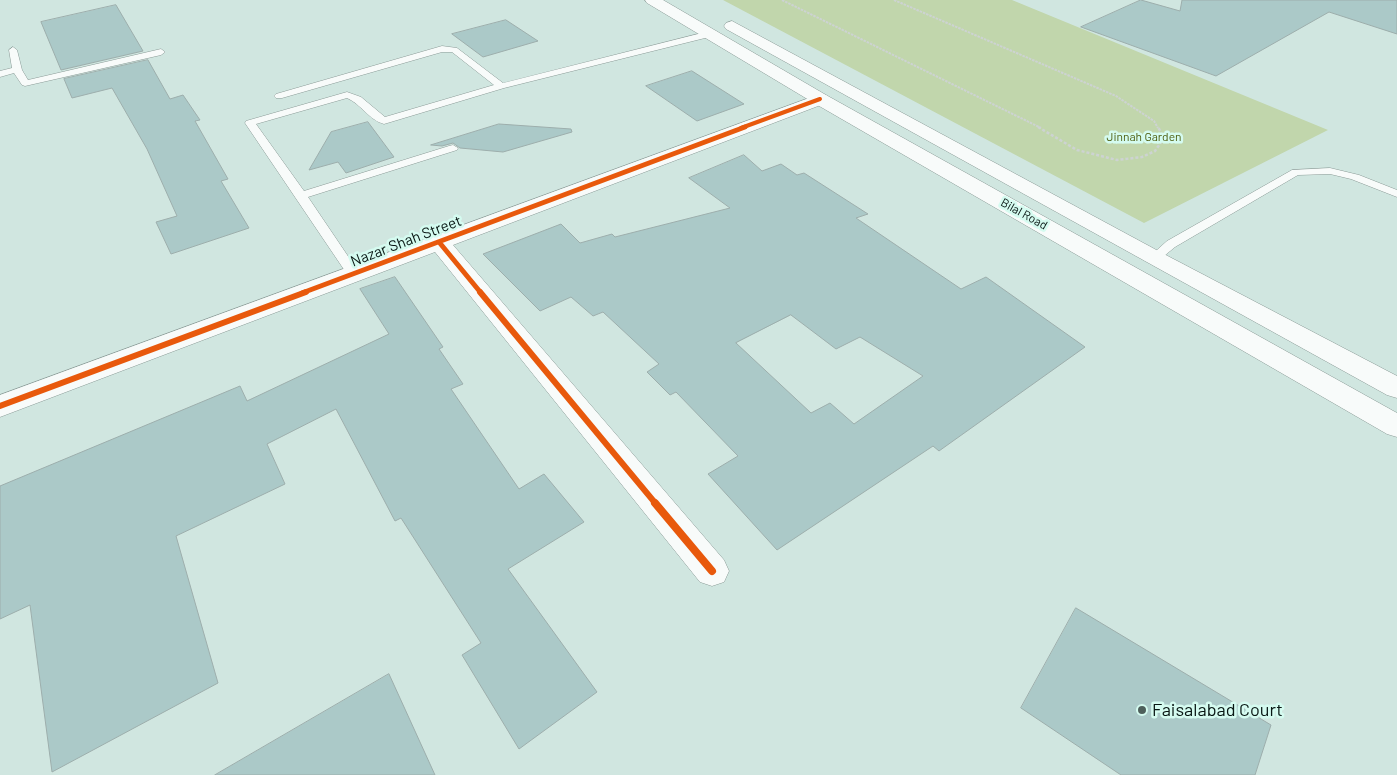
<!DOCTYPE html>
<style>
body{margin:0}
canvas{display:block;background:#d0e6e0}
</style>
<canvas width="1397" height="775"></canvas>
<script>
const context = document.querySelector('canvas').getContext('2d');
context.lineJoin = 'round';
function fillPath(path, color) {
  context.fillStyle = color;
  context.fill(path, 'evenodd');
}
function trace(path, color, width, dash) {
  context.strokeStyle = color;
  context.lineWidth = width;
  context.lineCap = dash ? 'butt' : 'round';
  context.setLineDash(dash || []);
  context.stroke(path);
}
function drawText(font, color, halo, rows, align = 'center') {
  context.font = font + ' Barlow,sans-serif';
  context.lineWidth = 5;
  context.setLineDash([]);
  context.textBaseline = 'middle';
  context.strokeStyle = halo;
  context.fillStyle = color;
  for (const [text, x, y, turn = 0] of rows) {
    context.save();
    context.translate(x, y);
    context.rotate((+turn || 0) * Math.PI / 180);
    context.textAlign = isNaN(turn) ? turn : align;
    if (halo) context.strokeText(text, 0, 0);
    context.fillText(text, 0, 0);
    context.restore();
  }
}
const green = new Path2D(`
 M723 0H1012L1328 130 1144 223Z`);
const building = new Path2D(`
 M1141 0 1180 11 1182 0H1397V34L1329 12 1216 76 1081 27Z
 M116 5 143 51 61 70 41 22Z
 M506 20 538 41 483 57 452 34Z
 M148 60 170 99 183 95 200 120 195 121 228 179 221 181 249 228 171 254 156 222 177 216 147 149 112 88 72 98 64 79Z
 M692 71 744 104 697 121 646 86Z
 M368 122 394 157 346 173 338 162 309 170 331 132Z
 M499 124 571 129 572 132 503 152 460 148 453 143 442 146 431 145Z
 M744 155 762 171 781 164 797 175 804 173 868 214 856 218 961 289 986 277 1085 347 939 451 933 446 777 550 708 474 738 456 676 392 670 395 647 372 659 364 603 312 593 316 571 297 540 311 483 254 561 224 580 243 612 234 615 237 730 208 689 178ZM791 315 836 349 860 337 923 376 854 424 830 403 811 413 736 343Z
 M395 277 443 347 439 349 463 384 451 389 519 489 544 474 584 522 508 569 597 692 519 749 462 655 481 643 401 518 395 521 336 409 267 444 285 484 176 536 218 683 52 772 30 605 0 619V486L240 386 247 401 389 334 360 289Z
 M1076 608 1271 725 1255 775H1121L1021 708Z
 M389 674 435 775H215Z`);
const pathFar1 = new Path2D(`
 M782 0 1041 128
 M894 0 1116 96 1154 121 1158 128`);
const path = new Path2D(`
 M1038 127 1077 150 1117 160 1142 157 1155 151 1164 138 1158 127`);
const lane = new Path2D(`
 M710 31 713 32V36L504 88 384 124C369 120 361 104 347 98L256 124 304 191 449 146 453 145 458 148 457 150 308 197 360 274 354 278 349 277 245 123 246 121 347 92 361 97 385 117 494 85 452 52H442L282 98H276L274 96 276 94 442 46 457 48 503 83Z
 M13 47 17 50 22 70 28 80 161 49 165 52 161 55 25 86 22 85 14 73 0 77V71L12 68 9 50Z
 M1330 168 1359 175 1397 190V197L1351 179 1330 174 1298 175 1175 247 1158 261 1154 262 1148 258 1167 241 1292 170Z`);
const street = new Path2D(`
 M820 94 826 95 829 99 826 103 453 245 724 560 729 571 724 582 712 586 700 582 435 252 0 417V395Z`);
const secondary = new Path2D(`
 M645 0H663L826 95 1397 413V437L1387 434 814 103 647 3Z
 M732 21 1162 253 1397 376V398L1387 395 726 29 724 26 726 23Z`);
const cyclewayFar3 = new Path2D(`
 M741 128 820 99`);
const cyclewayFar2 = new Path2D(`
 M439 242 481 293
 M302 293 745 127`);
const cyclewayFar1 = new Path2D(`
 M480 292 656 504
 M0 406 306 292`);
const cycleway = new Path2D(`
 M655 503 712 571`);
const markers = [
 [1142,710,5,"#4e5f5b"]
];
const farParknames = [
 ["Jinnah Garden",1144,137]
];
const farStreetnames = [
 ["Bilal Road",1024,214,29]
];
const streetNames = [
 ["Nazar Shah Street",406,241,-21]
];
const nearPoinames = [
 ["Faisalabad Court",1152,710]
];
fillPath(green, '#c1d6ac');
fillPath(building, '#abc9c8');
trace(building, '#9daeac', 1);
trace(lane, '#8a9a96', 1);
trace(street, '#8a9a96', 1);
trace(secondary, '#8a9a96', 1);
trace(pathFar1, '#cdd3d2', 2, [2.5, 1]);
trace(path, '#cdd3d2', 2.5, [3, 2]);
fillPath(lane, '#f8fbfa');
fillPath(street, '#f8fbfa');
fillPath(secondary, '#f8fbfa');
trace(cyclewayFar3, '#e8590c', 4);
trace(cyclewayFar2, '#e8590c', 5);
trace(cyclewayFar1, '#e8590c', 6);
trace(cycleway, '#e8590c', 8);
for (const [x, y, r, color] of markers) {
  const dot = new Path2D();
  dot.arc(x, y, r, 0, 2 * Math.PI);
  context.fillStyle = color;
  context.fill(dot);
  trace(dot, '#d5fbf0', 2);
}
drawText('12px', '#4d5e0f', '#d5fbf0', farParknames);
drawText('12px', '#081613', '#d5fbf0', farStreetnames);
drawText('15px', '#081613', '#d5fbf0', streetNames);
drawText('18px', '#081613', '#d5fbf0', nearPoinames, 'left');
</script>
